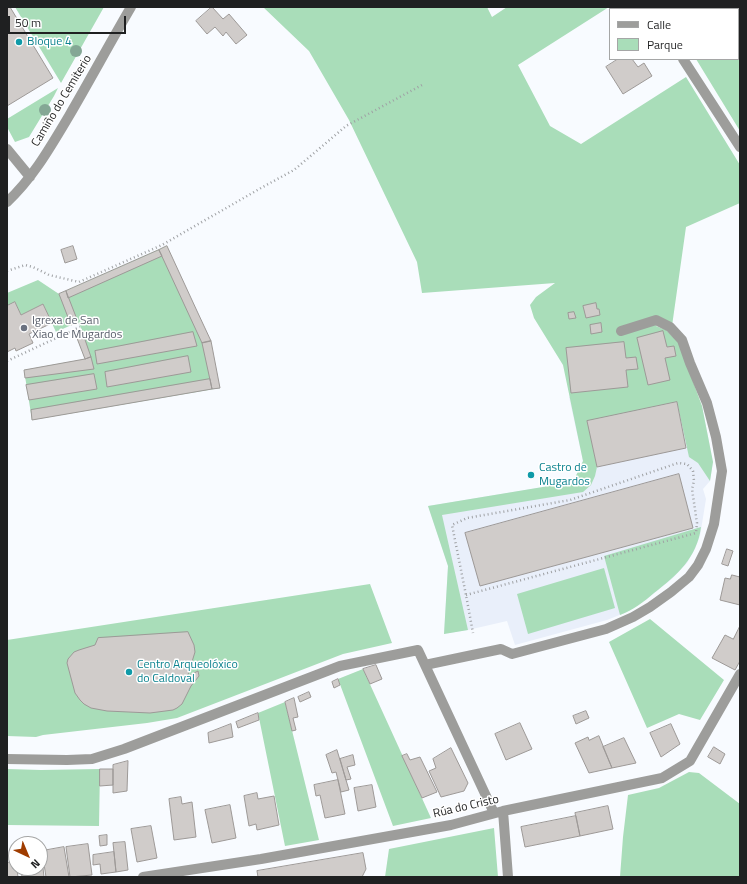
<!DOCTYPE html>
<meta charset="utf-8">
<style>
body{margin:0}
#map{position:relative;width:747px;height:884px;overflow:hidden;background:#f8fbff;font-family:"Titillium Web",sans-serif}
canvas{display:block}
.frame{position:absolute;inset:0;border:8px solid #1f2021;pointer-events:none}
.legend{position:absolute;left:609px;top:8px;width:130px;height:52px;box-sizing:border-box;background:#fff;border:1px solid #a5a6a6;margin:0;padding:5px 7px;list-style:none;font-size:12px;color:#1f2021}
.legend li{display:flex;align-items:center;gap:8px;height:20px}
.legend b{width:20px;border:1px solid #a5a6a6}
.north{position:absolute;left:8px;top:836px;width:40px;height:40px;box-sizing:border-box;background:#fff;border:1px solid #a5a6a6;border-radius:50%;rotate:136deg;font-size:11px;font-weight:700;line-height:16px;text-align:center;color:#1f2021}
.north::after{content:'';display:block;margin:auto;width:14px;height:18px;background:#9f3c00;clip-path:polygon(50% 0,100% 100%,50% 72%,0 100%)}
.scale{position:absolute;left:8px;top:16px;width:118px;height:18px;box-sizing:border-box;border:2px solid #1f2021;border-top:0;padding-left:5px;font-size:12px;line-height:14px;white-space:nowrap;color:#1f2021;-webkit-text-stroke:3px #fff;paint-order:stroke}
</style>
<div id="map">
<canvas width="747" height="884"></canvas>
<div class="frame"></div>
<ul class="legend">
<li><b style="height:5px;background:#9d9d9b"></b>Calle</li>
<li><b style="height:11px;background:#a9ddb9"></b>Parque</li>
</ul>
<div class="north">N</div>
<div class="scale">50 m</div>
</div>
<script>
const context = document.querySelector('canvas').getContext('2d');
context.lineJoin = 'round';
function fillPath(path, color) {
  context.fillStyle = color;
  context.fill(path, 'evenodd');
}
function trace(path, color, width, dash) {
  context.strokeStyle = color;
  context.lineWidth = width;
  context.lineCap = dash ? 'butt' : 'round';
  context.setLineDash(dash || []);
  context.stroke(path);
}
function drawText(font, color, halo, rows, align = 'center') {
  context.font = font + ' "Titillium Web",sans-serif';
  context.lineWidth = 3;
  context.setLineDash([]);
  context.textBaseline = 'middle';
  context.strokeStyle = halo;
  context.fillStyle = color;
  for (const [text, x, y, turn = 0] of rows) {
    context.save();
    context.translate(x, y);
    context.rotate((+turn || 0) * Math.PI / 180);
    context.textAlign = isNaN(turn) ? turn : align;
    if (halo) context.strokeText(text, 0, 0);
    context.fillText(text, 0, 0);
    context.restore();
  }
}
const built = new Path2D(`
 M677 384 702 406 713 462 710 481 703 489 706 499 700 536 695 549 687 563 673 578 647 599 627 612 607 620 515 645 507 621 468 630 444 634 448 566 428 506 573 482 583 461 569 397Z`);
const green = new Path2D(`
 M15 7H104L61 83Z
 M263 7H487L492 17 507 7H609L518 65 550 126 581 144 686 77 740 165V203L686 227 672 326 656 320V326L666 330 679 343 687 365 702 406 713 462 710 481 698 463 689 457 677 402 588 421 597 467 595 476 591 485 583 492 442 515 468 630 444 634 448 566 428 506 573 482 583 461 563 365 534 318 530 305 536 297 555 283 422 293 417 262 349 120 309 51Z
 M662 7H740V131L696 59H738V9H663Z
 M58 88 54 96 29 137 15 142 7 127V119Z
 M167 246 220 388 32 420 24 370 85 359 75 333 82 330 78 322 56 332 43 304 21 315 15 302 7 306V293L38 280 59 294Z
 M701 527C697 558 677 575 654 593 644 602 633 610 620 615L604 556Z
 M604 568 615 608 528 634 517 594Z
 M370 584 392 643 343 654 177 718 147 723 43 735 36 737 7 736V640Z
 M650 619 724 680 700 720 679 714 647 728 609 642Z
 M363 669 431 818 393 826 338 679Z
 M285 702 319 840 285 846 258 713Z
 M7 769 41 770 100 769 99 826 7 825Z
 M689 772 699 773 740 804V877H620L623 837 628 795 659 788Z
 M494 828 498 877H385L389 849Z`);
const building = new Path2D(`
 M7 7H10L53 78 7 106Z
 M212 7 223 19 229 14 247 35 236 44 226 32 223 36 215 27 207 34 196 21Z
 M618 59H632L638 67 644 63 652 76 623 94 606 67Z
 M73 246 77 259 65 263 61 250Z
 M167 246 197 311 211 341 202 343 159 250Z
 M159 250 162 256 68 298 66 291Z
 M66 291 78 322 71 325 59 294Z
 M15 302 21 315 43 304 52 323 29 334 33 343 16 351 15 348 7 352V306Z
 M596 303 597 309H599L600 315 586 318 583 306Z
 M574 312 576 318 569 319 568 313Z
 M601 323 602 332 591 334 590 325Z
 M82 331 91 357 85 359 75 333Z
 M663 331 667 347 674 346 676 356 665 358 670 380 648 385 637 338Z
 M193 332 197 346 97 364 95 351Z
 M211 341 220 388 212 389 202 343Z
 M624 342 626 358 636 357 638 369 626 370 628 387 571 393 566 348Z
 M188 356 191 372 107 387 105 372Z
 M91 357 94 369 25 378 24 370 85 359Z
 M94 374 97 389 29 400 26 385Z
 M210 379 212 389 32 420 31 410Z
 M677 402 686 448 597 467 587 421Z
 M679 474 693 528 480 586 465 533Z
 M727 549 733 551 728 566 722 564Z
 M732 575 740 577V605L720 600 725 578 730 579Z
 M740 626V661L735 670 712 658 725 635 733 639Z
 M188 632 194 645 195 652 187 678 192 674 198 671 199 676 191 686 182 704 177 708 173 710 150 713 107 711 91 708 84 704 80 700 75 693 67 663 68 659 74 652 79 650 95 645 98 638Z
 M376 665 382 679 370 684 363 669Z
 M338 679 340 685 334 688 332 682Z
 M309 692 311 697 300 702 298 697Z
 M294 698 298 717 293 718 296 730 292 731 285 702Z
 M586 711 589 718 576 724 573 716Z
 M258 713 259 720 238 728 236 722Z
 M520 723 532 749 506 760 495 734Z
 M231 724 233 737 209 743 208 733Z
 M671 724 680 744 661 757 650 733Z
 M599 736 612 768 589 773 575 743 588 737 589 740Z
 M624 738 636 763 612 768 603 747Z
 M714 747 725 754 720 764 708 757Z
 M451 748 468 783 464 791 441 797 429 771 436 768 433 759Z
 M337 750 349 790 341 792 336 772 332 773 326 755Z
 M407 754 410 760 420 757 437 792 422 798 402 756Z
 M353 755 355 765 347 767 351 779 346 780 340 759Z
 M128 761 127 791 113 793V765Z
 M100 769H113V785L100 786Z
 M338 780 345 814 325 818 320 795 316 796 314 785Z
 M372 785 376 807 358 811 354 788Z
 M257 793 258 799 274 796 279 825 257 830 256 824 249 826 244 796Z
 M181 797 182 804 192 802 196 837 174 840 169 799Z
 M230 805 236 838 212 843 205 810Z
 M608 806 613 829 580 836 575 813Z
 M576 816 580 836 525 847 521 827Z
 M151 826 157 858 137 862 131 829Z
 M107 835V845L100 846 99 836Z
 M125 842 128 870 116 872 113 843Z
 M14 844H16V854H14Z
 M88 844 92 875 70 877 66 847Z
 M64 847 69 877H46L42 851Z
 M41 850 44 877H22L21 868H40V851Z
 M114 852 116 872 101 874 100 864 93 865V855Z
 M363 853 366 869 362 877H258L257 871Z
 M12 862 13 869H17L18 877H7V863Z`);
const path = new Path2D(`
 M7 271 25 265 33 267 49 275 79 282 162 245 261 188 294 170 346 126 422 85
 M7 361 80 327
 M466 595 696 533 697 523 692 489 694 481 693 471 687 464 678 463 570 500 467 518 452 525 466 595 473 633`);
const minor = new Path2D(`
 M650 7 651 9
 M683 59 740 147
 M7 149 30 177
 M7 202C33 178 51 146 69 116 90 80 110 43 131 7
 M7 759 67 760 92 759 124 749 163 734 340 666 418 650 425 665
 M503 811 508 877
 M494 813 425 665 501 649 512 654 606 629 633 617 650 607 671 592 689 577 698 565 706 549 714 524 722 471 716 437 707 403 690 363 682 340 670 327 656 320 621 331
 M143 877 261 859 451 825 503 811 662 778 690 761 740 674`);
const trees = [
 [76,51],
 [45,110]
];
const markers = [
 [19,42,4,"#0f9aa8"],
 [24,328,4,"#6b7280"],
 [531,475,4,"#0f9aa8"],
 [129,672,4,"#0f9aa8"]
];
const cultureNames = [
 ["Bloque 4",27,42],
 ["Castro de",539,468],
 ["Mugardos",539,482],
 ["Centro Arqueolóxico",137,665],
 ["do Caldoval",137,679]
];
const streetNames = [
 ["Camiño do Cemiterio",62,101,-59],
 ["Rúa do Cristo",466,807,-13]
];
const worshipNames = [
 ["Igrexa de San",32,321],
 ["Xiao de Mugardos",32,335]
];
fillPath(built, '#e9effa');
fillPath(green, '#a9ddb9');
fillPath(building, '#d0ccca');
trace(building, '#9d9997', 1);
trace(path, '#9fa1a4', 2.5, [1, 3]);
trace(minor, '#9d9d9b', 10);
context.fillStyle = '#84a795';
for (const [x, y] of trees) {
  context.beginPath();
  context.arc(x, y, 6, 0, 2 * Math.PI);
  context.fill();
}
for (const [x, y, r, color] of markers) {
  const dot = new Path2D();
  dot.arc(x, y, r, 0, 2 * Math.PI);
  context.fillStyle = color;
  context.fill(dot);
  trace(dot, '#fff', 1.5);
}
drawText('12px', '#0d838f', '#fff', cultureNames, 'left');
drawText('12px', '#1f2021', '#fff', streetNames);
drawText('12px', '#5b616d', '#fff', worshipNames, 'left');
</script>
